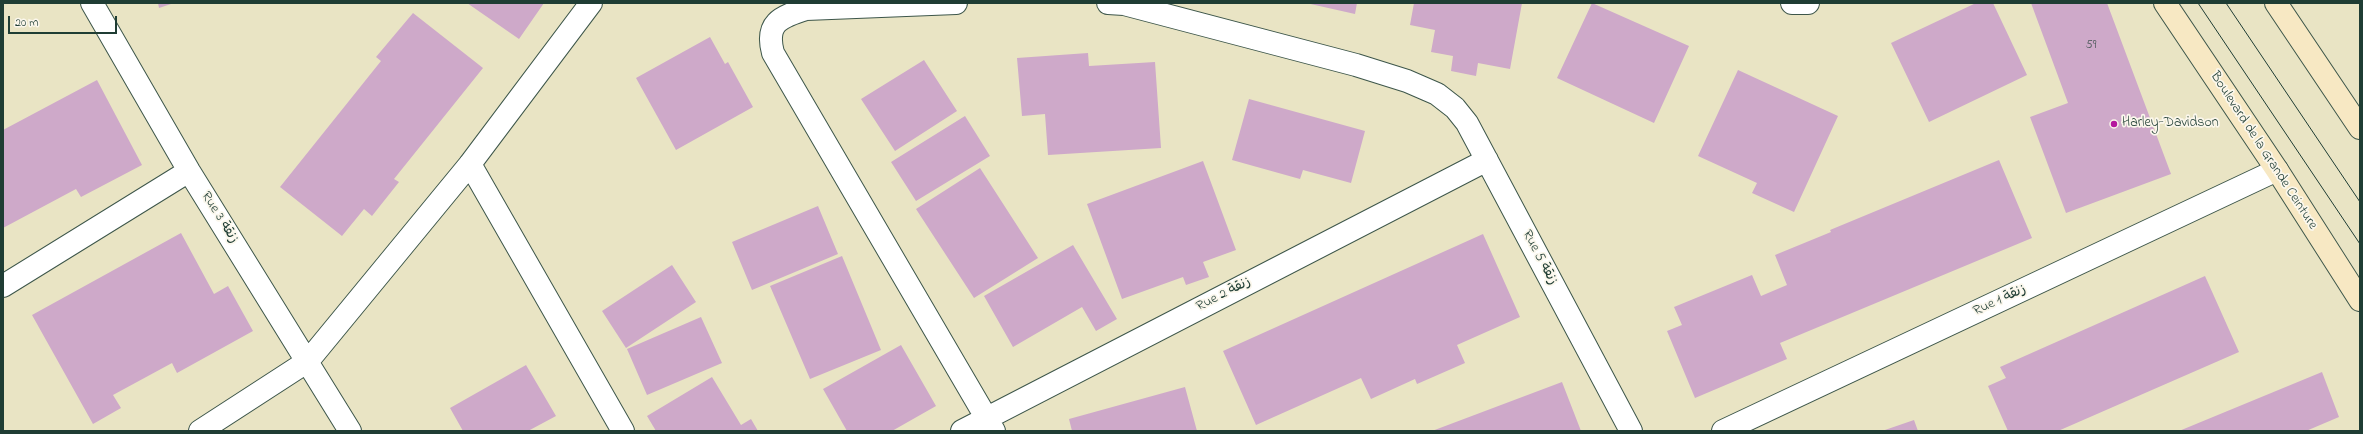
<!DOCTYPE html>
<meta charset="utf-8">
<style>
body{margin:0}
#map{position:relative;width:2363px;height:434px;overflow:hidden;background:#e9e4c4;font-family:"Indie Flower",sans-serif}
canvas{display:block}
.frame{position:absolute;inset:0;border:4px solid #1f3d34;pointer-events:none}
.scale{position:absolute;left:8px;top:16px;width:109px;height:18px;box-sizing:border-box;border:2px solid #1f3d34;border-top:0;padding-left:5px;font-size:12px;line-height:14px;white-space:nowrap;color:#1f3d34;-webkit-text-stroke:3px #fbf7ec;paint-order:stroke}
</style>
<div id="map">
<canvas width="2363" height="434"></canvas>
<div class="frame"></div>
<div class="scale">20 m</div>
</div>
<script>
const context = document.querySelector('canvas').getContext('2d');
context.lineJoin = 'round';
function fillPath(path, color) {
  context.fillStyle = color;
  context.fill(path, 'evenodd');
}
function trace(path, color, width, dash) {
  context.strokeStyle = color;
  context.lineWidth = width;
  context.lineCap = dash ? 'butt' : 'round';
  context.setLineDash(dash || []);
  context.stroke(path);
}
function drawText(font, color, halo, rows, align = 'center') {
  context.font = font + ' "Indie Flower","Playpen Sans Arabic",sans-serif';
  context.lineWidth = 3.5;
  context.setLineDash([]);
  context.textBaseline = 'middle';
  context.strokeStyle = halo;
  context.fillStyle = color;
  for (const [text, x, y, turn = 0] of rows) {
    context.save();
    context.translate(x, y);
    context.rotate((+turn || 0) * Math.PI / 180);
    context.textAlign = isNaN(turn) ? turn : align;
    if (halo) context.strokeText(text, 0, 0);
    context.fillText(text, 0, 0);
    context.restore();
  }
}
const building = new Path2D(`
 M158 3H174L159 8Z
 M467 3H544L519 39Z
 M1306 3H1357L1355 14Z
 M1414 3H1522L1510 69 1478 63 1476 76 1451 71 1453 56 1431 52 1435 30 1410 25Z
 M1592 3 1689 46 1654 123 1557 78Z
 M1976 3H1993L2027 75 1929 122 1891 43Z
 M2031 3H2107L2171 174 2066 213 2030 117 2068 103Z
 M413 13 483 68 394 179 399 182 372 216 364 209 342 236 280 187 381 61 376 57Z
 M710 37 725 64 728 62 753 107 676 150 636 78Z
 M1088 53 1089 66 1155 62 1161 148 1048 155 1045 114 1022 116 1017 58Z
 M924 60 957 111 895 151 861 99Z
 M1738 70 1838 116 1794 212 1752 193 1757 183 1698 156Z
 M97 80 142 165 81 197 76 189 3 228V130Z
 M1249 99 1365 131 1351 183 1303 170 1300 179 1232 160Z
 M965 116 990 156 916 201 891 162Z
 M1999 160 2032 238 1780 343 1787 359 1695 398 1667 331 1682 325 1674 307 1752 275 1761 296 1787 285 1775 255 1831 232 1830 230Z
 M1203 161 1236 250 1203 262 1209 277 1186 285 1183 277 1122 299 1087 204Z
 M980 168 1038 258 974 298 916 209Z
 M818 206 838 254 752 290 732 242Z
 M181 233 214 294 228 286 253 331 177 373 172 363 113 395 121 408 93 424 32 315Z
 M1483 234 1520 317 1457 345 1465 363 1417 384 1415 379 1371 399 1361 378 1256 425 1223 351Z
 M1073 245 1117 319 1096 331 1082 307 1013 347 984 296Z
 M842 256 881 350 810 379 770 286Z
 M672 265 696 302 626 348 602 311Z
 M2205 276 2239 352 2058 431H2008L1988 386 2006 378 2000 367Z
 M701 317 722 363 647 395 627 349Z
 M901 345 936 406 892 431H847L823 389Z
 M526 365 556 416 528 431H463L450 408Z
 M2322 372 2339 417 2306 431H2179Z
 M712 377 741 425 751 419 758 431H656L647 416Z
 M1562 382 1581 431H1432Z
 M1185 387 1197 431H1072L1069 419Z
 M1914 420 1918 431H1882Z`);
const street = new Path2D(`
 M92 3 189 171 350 431
 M956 3 806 9C780 17 765 23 773 53L994 431
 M1108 3 1124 4 1356 65 1407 81 1437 94 1455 108 1467 123 1631 431
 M1792 3H1808
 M470 164 623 431
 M3 286 189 171
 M200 431 308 361 470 164 591 3
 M962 431 1487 160
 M1723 431 2277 170`);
const secondary = new Path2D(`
 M2165 3 2277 170 2360 300
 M2276 3 2360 128`);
const tram = new Path2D(`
 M2198 3 2360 244
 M2226 3 2360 202`);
const markers = [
 [2114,124,4,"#b5179e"]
];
const numberNames = [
 ["59",2091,46]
];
const poiNames = [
 ["Harley-Davidson",2122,124]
];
const streetNames = [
 ["Boulevard de la Grande Ceinture",2263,151,57],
 ["Rue 3 زنقة",219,218,58],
 ["Rue 5 زنقة",1539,258,62],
 ["Rue 2 زنقة",1224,295,-27],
 ["Rue 1 زنقة",2000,301,-25]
];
fillPath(building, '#cea9c9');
trace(street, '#3d564a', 24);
trace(secondary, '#3d564a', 24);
trace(street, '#fff', 22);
trace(secondary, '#f7e8c3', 22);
trace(tram, '#1f3d34', 1);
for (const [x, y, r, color] of markers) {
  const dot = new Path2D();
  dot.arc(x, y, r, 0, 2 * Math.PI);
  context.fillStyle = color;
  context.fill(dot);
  trace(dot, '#fbf7ec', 1.5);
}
drawText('12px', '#4b5859', null, numberNames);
drawText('14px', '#1f3d34', '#fbf7ec', poiNames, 'left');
drawText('14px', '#1f3d34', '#fbf7ec', streetNames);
</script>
